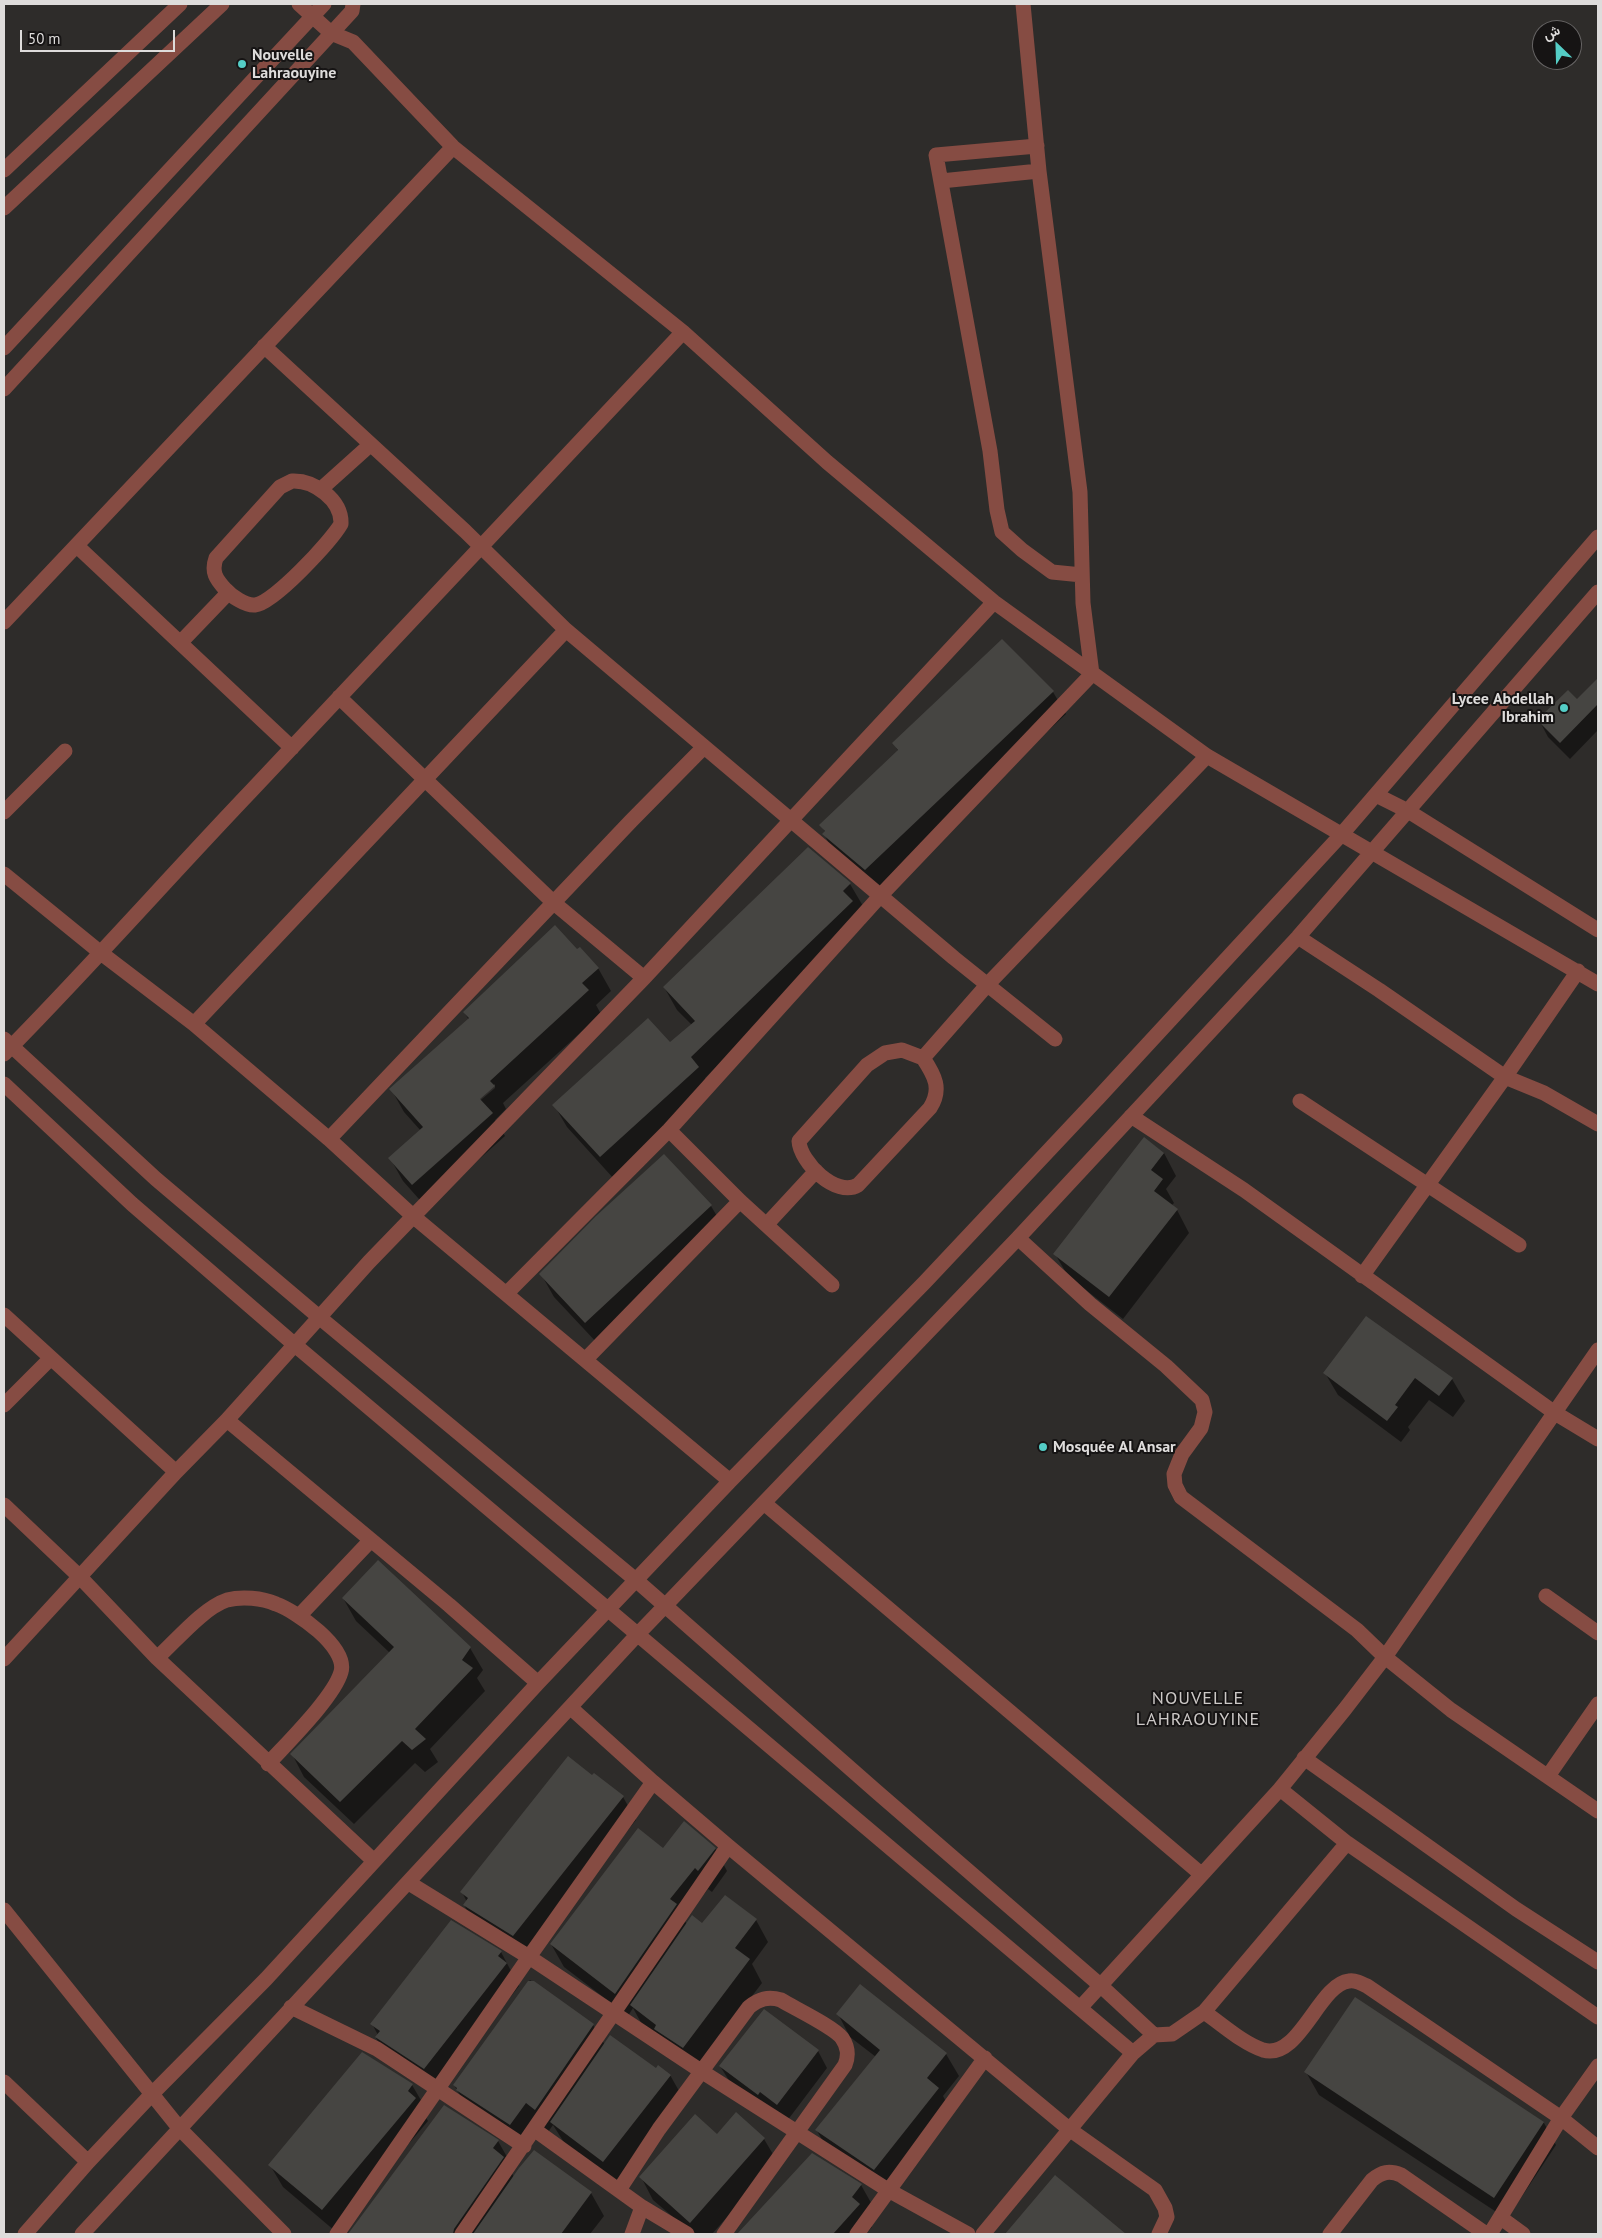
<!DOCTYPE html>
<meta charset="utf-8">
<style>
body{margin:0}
#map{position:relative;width:1602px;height:2238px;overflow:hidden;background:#2e2c2a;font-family:"PT Sans",Vazirmatn,sans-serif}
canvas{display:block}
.frame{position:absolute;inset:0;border:5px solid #dedcdb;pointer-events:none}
.north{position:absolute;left:1532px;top:20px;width:50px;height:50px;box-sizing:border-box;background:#161414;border:1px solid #666464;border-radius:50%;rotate:336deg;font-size:14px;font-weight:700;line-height:20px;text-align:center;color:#dedcdb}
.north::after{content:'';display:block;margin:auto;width:18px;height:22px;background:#54cdc6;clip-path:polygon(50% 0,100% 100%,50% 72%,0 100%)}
.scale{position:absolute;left:20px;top:30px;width:155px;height:22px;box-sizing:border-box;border:2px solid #dedcdb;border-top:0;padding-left:6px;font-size:15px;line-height:18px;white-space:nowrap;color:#dedcdb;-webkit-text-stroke:4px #161414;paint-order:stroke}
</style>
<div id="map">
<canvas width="1602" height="2238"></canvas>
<div class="frame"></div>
<div class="north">ش</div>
<div class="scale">50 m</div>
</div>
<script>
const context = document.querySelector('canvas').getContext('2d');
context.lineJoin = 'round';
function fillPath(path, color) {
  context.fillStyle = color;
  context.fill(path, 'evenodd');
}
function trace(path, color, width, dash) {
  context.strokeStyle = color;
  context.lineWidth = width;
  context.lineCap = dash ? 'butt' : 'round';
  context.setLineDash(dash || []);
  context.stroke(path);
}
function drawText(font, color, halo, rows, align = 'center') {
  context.font = font + ' "PT Sans",sans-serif';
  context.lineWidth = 4;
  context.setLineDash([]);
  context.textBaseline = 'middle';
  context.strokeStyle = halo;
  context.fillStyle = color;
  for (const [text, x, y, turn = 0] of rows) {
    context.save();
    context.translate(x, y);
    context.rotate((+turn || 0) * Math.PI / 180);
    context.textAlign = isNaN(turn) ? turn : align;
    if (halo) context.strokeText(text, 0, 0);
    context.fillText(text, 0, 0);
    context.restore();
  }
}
const shadow = new Path2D(`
 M1598 680V730L1570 759 1548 737 1539 720 1577 701Z
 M1053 692 1066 714 878 892 836 857 824 834 825 832 821 825 898 751 894 744Z
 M850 884 863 906 857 911 865 924 705 1078 711 1090 614 1179 567 1127 554 1105 670 1044 692 1025 677 1010 664 987Z
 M598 968 611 991 596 1005 601 1014 503 1103 506 1109 495 1120 505 1136 426 1207 403 1181 390 1158 421 1131 404 1112 391 1089 469 1020 464 1012ZM495 1084V1088L476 1104 474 1102Z
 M1164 1153 1176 1176 1166 1189 1174 1203 1171 1206 1177 1210 1189 1233 1123 1319 1068 1276 1055 1254Z
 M711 1206 724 1228 598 1344 554 1297 541 1274Z
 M1325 1373 1452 1379 1465 1401 1453 1417 1429 1400 1408 1427 1410 1430 1401 1442 1338 1395Z
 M343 1598 470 1648 483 1670 477 1678 485 1691 430 1749 438 1762 425 1772 415 1763 354 1824 304 1777 292 1754 390 1653 356 1621Z
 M623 1797 636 1820 527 1958 477 1928 464 1905 467 1902 462 1892Z
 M715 1848 727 1871 712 1892 708 1889 684 1920 687 1924 702 1925 756 1920 768 1942 752 1964 762 1983 696 2069 644 2028 633 2008 628 2016 564 1967 551 1944 664 1849Z
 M501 1952 519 1986 438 2091 389 2060 376 2038 378 2035 372 2024Z
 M530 1980 593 2025 605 2045 670 2075 683 2098 616 2184 565 2144 553 2125 548 2132 523 2147 470 2112 454 2085Z
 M1355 1998 1544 2123 1556 2145 1507 2219 1319 2095 1306 2072Z
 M838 2014 946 2054 959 2076 943 2096 951 2111 887 2191 830 2153 817 2131 876 2057 850 2037Z
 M818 2051 827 2068 787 2121 730 2082 720 2066Z
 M412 2085 425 2107 422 2111 428 2121 335 2231 283 2187 270 2165Z
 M445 2106 498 2141 511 2164 508 2167 514 2177 534 2151 591 2193 604 2216 590 2234H350Z
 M736 2114 764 2139 777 2161 712 2234H693L653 2200 641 2177 717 2135Z
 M812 2154 861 2185 874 2208 866 2217 872 2227 866 2234H739Z
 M1056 2176 1124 2234H1014L1011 2229Z`);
const building = new Path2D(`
 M1002 639 1054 691 865 870 822 834 825 831 819 825 898 750 892 743Z
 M1598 678V704L1560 743 1537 720 1568 690 1577 699Z
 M808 847 851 883 843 891 853 901 691 1057 699 1067 600 1157 552 1105 648 1018 670 1042 695 1021 663 987Z
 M555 925 577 949 580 947 599 968 582 983 589 990 490 1081 495 1086 480 1099 493 1113 412 1185 388 1158 423 1127 389 1089 469 1018 463 1012Z
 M1144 1137 1164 1153 1151 1170 1163 1179 1154 1191 1178 1209 1109 1297 1053 1254Z
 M664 1154 712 1205 585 1323 539 1274 596 1216Z
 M1366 1316 1453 1378 1439 1396 1415 1378 1395 1405 1398 1407 1387 1421 1323 1373Z
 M378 1560 471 1647 462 1660 473 1668 415 1729 426 1739 412 1750 402 1741 340 1802 290 1754 394 1647 342 1598Z
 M568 1756 592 1775 594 1773 624 1796 513 1936 463 1905 468 1898 460 1892Z
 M684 1821 716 1848 698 1871 695 1868 670 1899 677 1904 615 1994 550 1944 638 1828 663 1848Z
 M725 1895 757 1919 735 1948 750 1959 683 2048 654 2029 656 2025 630 2005 692 1915 702 1923Z
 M451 1920 502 1951 498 1956 507 1963 424 2069 375 2037 380 2031 370 2024Z
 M528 1981H534L594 2024 535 2110 526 2103 510 2125 456 2090 457 2088 453 2085Z
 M860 1984 947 2053 927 2078 939 2088 874 2170 815 2130 880 2050 836 2014Z
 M1355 1997 1544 2122 1494 2198 1304 2072Z
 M764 2009 819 2050 777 2105 760 2092 758 2095 719 2066Z
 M610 2035 656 2068 658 2065 671 2075 603 2162 550 2122Z
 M362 2052 413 2084 408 2091 416 2098 322 2210 268 2165Z
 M444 2105 499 2140 493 2148 504 2157 454 2229 453 2234H348Z
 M736 2112 765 2138 690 2223 639 2177 695 2114 717 2134Z
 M534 2150 592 2192 561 2234H473L519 2168Z
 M812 2153 862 2184 852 2197 860 2204 833 2234H737Z
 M1055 2175 1126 2234H1005Z`);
const minor = new Path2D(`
 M299 4 331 33 353 42 453 147 683 332 827 462 994 602 1207 756 1598 984
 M1037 146 936 155 990 451 997 510 1002 532 1022 550 1052 572 1082 575
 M4 170 180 4
 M941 181 1039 171
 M4 208 222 4
 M264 346 465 531 566 630 954 958 1055 1039
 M4 348 324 4
 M4 389 352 11 353 4
 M292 481C314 480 342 500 341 524 331 541 274 603 255 605 246 606 231 596 225 589 216 579 211 572 216 558L280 487Z
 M321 489 370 445
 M77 546 292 748
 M4 622 453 147
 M181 642 228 593
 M339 697 554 903 644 978
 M1376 795 1408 811 1598 930
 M4 812 65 751
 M4 874 101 953 194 1024 329 1139 414 1217 730 1481
 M1298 937 1379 990 1505 1077 1544 1093 1598 1124
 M194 1024 566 630
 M4 1039 156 1179 319 1317 637 1581 877 1792 1100 1985 1154 2035 1172 2034 1204 2012 1347 1843
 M902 1050 923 1058C935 1076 942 1089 930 1108L858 1185C836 1198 800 1162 799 1141L867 1065 885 1053Z
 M4 1054C89 968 169 877 253 789 396 636 540 484 683 332
 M923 1058 988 984 1207 756
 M4 1084 132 1204 295 1345 1133 2053
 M1300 1101 1519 1245
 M1131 1116 1244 1190 1555 1413 1598 1439
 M669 1130 740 1201 832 1285
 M329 1139 631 821 703 748
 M767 1224 816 1171
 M1018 1238 1090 1304 1166 1366 1202 1400 1205 1412 1201 1428 1182 1454 1174 1474 1175 1485 1181 1497 1357 1630 1385 1657 1451 1710 1598 1811
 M1362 1276 1505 1077 1578 971
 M507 1293 669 1130 881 895 1092 674 1083 603 1080 492 1039 171 1023 4
 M4 1315 176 1472
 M586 1359 740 1201
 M4 1405 51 1358
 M227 1420 449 1605 538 1683
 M764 1503 1201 1874
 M4 1505 80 1577 157 1658 374 1861
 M1546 1596 1598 1633
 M300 1615 371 1540
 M157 1658C176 1641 203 1608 227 1600 242 1596 262 1598 276 1604 296 1611 348 1647 341 1672 334 1697 287 1743 268 1764
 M4 1659 176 1472 227 1420 369 1262 644 978 994 602
 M571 1708 653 1782 728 1846 1069 2129 1155 2190 1165 2208 1167 2217 1159 2234
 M1304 1758 1516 1909 1598 1962
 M1548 1776 1598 1704
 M1280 1789 1347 1843 1598 2017
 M409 1883 529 1957 701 2071 888 2190 968 2234
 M4 1910 180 2129 284 2234
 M291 2007 377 2049 524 2146
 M1080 2008 1280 1789 1345 1709 1385 1657 1598 1350
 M1204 2012C1222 2024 1242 2043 1263 2050 1299 2061 1319 1984 1349 1981 1355 1980 1361 1983 1367 1986L1561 2118 1598 2148
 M4 2082 88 2162
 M535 2130 642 2207 687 2234
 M619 2190 659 2129 749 2007C759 1999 768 1996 781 2000 794 2008 834 2027 842 2038 848 2047 849 2055 845 2065L724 2234
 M1501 2218 1523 2234
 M25 2234 88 2162 151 2095 266 1979 538 1683 730 1481 925 1282 1099 1097 1341 835 1598 537
 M82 2234 637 1635 1018 1238 1298 937 1598 592
 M337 2234 529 1957 653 1782
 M462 2234 728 1846
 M632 2234 642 2207
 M857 2234 985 2058
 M983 2234 1133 2053 1154 2035
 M1330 2234 1372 2180C1382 2172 1389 2170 1401 2175L1486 2234
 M1490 2234 1561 2118 1598 2066`);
const markers = [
 [242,64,5,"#54cdc6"],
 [1564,708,5,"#54cdc6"],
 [1043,1447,5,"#54cdc6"]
];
const poiNames = [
 ["Nouvelle",252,55],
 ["Lahraouyine",252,73],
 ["Lycee Abdellah",1554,699,"right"],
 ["Ibrahim",1554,717,"right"],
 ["Mosquée Al Ansar",1053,1447]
];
const neighbourhoodNames = [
 ["NOUVELLE",1198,1699],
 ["LAHRAOUYINE",1198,1720]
];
fillPath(shadow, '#0007');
fillPath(building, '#464542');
trace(minor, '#864c43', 15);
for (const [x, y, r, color] of markers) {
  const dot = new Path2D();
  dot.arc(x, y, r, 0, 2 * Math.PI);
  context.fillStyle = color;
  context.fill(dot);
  trace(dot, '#161414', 2);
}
drawText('bold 16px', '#dedcdb', '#161414', poiNames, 'left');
context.letterSpacing = '1px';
drawText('18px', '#ccc8c6', '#161414', neighbourhoodNames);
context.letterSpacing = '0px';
</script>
